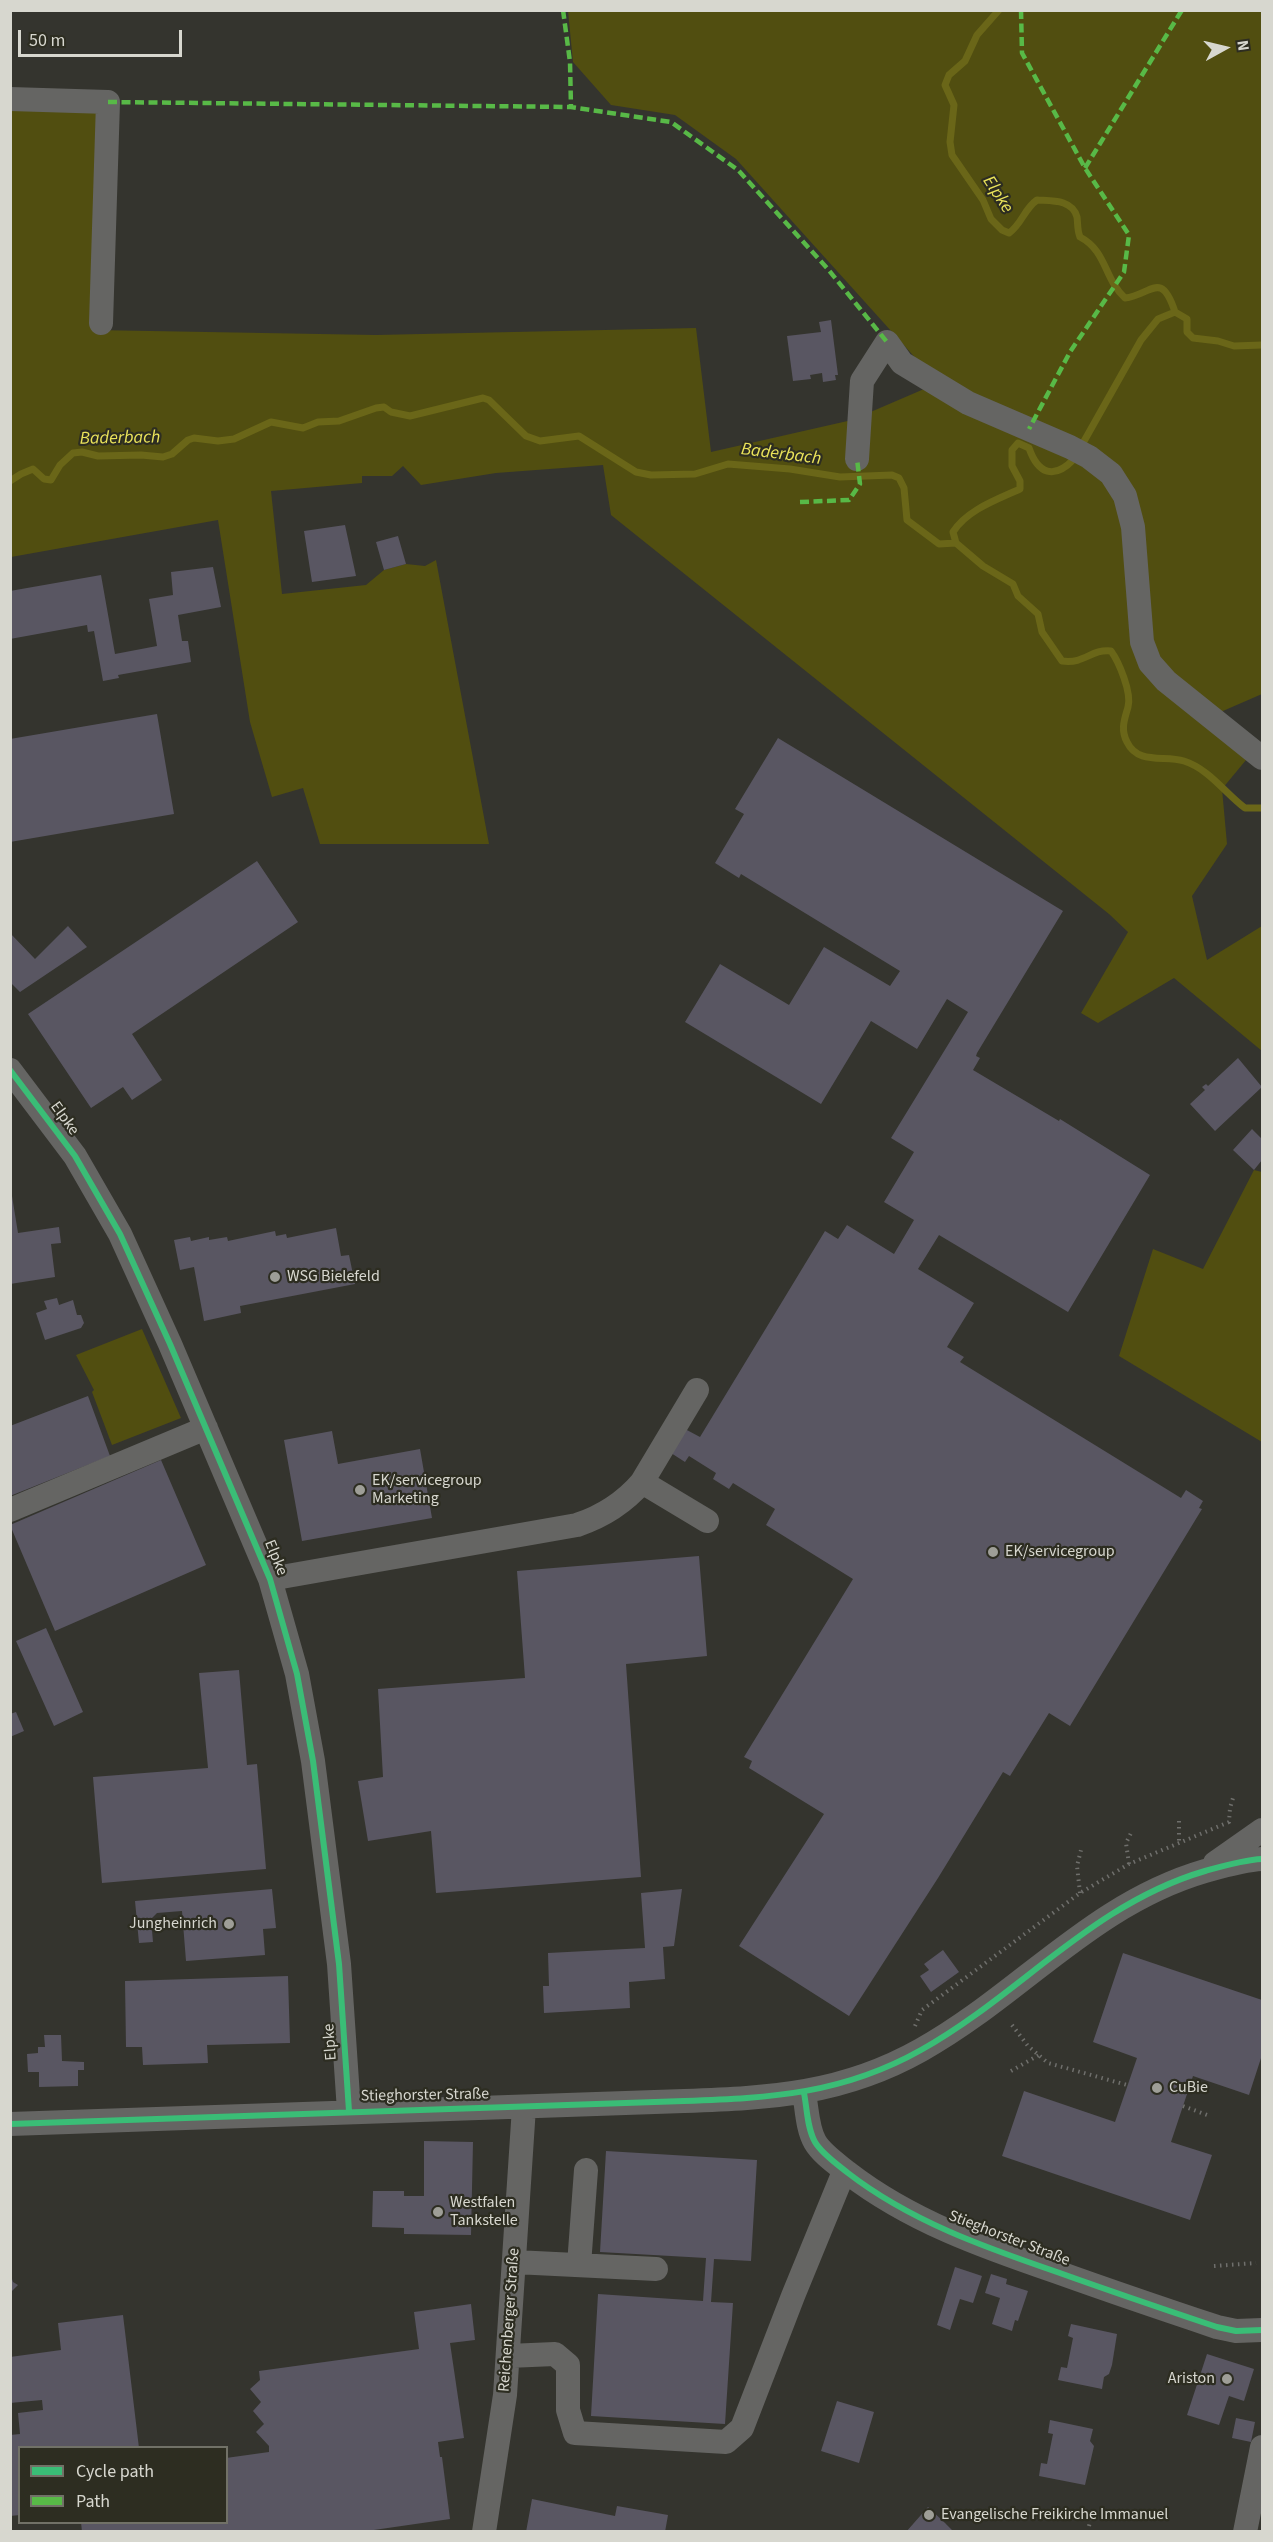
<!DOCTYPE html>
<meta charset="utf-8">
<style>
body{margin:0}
#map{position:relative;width:1273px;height:2542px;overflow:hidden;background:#34342e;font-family:"Source Sans 3",sans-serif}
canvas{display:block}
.frame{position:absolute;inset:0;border:12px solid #d7d7cf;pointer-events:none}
.legend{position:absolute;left:18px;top:2446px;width:210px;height:78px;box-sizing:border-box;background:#2d2d21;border:2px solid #717167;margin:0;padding:8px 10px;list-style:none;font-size:18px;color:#d7d7cf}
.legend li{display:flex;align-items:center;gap:12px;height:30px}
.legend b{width:30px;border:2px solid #717167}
.north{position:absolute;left:1195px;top:18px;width:60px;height:60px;-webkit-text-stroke:4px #2d2d21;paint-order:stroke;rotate:82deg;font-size:16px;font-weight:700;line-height:24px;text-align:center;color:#d7d7cf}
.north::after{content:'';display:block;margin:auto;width:21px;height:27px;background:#d7d7cf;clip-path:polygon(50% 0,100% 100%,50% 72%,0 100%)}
.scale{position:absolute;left:18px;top:30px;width:164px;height:27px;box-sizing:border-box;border:3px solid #d7d7cf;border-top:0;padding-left:8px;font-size:18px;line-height:21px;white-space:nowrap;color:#d7d7cf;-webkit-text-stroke:4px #2d2d21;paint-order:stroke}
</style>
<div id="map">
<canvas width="1273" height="2542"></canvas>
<div class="frame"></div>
<ul class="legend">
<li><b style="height:8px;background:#3abd76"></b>Cycle path</li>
<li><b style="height:8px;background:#58b947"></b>Path</li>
</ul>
<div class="north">N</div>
<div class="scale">50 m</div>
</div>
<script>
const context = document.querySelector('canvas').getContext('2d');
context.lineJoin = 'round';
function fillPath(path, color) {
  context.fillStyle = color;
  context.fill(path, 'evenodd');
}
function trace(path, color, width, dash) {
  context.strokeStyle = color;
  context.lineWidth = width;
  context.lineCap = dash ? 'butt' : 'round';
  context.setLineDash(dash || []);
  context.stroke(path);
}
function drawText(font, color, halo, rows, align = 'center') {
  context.font = font + ' "Source Sans 3",sans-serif';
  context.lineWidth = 4.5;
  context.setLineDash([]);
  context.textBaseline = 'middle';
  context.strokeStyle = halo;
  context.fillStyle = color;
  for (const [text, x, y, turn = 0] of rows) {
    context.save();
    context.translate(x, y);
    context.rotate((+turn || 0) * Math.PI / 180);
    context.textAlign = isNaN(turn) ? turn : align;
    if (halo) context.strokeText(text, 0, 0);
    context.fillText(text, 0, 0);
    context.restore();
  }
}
const green = new Path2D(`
 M568 11H1262V694L1216 714 1137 647 1251 754 1222 789 1227 844 1192 896 1207 960 1262 926V1051L1174 978 1098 1023 1081 1013 1128 932 1109 914 611 515 603 465 496 473 421 485 403 466 392 476H362V483L271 491 282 594 366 585 384 570 406 564 425 566 436 560 489 844H320L303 788 272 797 250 722 218 520 11 557V104L99 105 94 330 376 335 696 328 711 452 852 420 938 383 736 159 675 115 611 105 573 62Z
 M1254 1170 1262 1172V1442L1119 1356 1153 1249 1203 1269Z
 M142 1329 181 1418 112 1445 92 1392 94 1390 76 1355Z`);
const stream = new Path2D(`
 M999 10 977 35 965 61 949 75 945 85 954 105 950 142 952 155 983 200 991 219 1002 230 1009 233C1022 224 1024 209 1037 200 1051 201 1072 199 1077 217 1078 224 1077 230 1080 237 1107 251 1104 279 1125 298 1151 295 1161 269 1175 312
 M1175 312 1187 319V332L1193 338 1218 341 1234 346 1262 345
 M10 481 21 474 33 469 44 479 51 480 60 465 73 453 82 452 98 456 141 455 163 457 172 454 188 440 194 438 218 441 234 439 271 422 303 428 318 422 339 421 376 408 384 407 391 412 410 416 483 398 489 400 526 436 540 441 579 436 636 472 651 475 695 474 728 464 790 469 840 477 892 475 899 478 904 488 907 520 939 544 956 543
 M956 543 983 566 1013 584 1018 596 1038 614 1042 632 1062 661C1086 664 1090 649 1111 651 1119 662 1132 693 1128 707 1125 718 1120 729 1127 742 1138 765 1164 755 1184 761 1209 769 1225 793 1245 808H1262
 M956 543 953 532C967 510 996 500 1020 489V481L1012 466V450L1018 443 1029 448C1038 474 1054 480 1074 459L1141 340 1158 319 1175 312`);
const building = new Path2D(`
 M831 320 838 375H835L836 380 823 382 822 373 810 375 811 379 793 381 787 336 821 332 819 322Z
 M345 525 356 576 312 582 304 531Z
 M398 536 406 564 384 570 376 542Z
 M213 567 221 607 178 615 182 641H188L191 662 118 675 119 678 103 681 94 631 88 632 87 625 10 639V591L101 575 115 654 157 646 149 599 173 595 171 572Z
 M157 714 174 814 10 842V739Z
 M778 738 1063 911 977 1053 976 1056 980 1058 973 1070 1059 1121 1060 1119 1150 1175 1068 1312 939 1235 918 1269 974 1303 947 1347 964 1357 960 1362 1181 1498 1186 1490 1203 1501 1199 1508 1202 1509 1070 1726 1049 1713 1010 1776 1003 1772 938 1878 849 2016 739 1946 824 1814 749 1768 752 1761 744 1757 853 1579 766 1525 775 1509 733 1483 729 1489 713 1479 716 1473 689 1456 685 1462 671 1453 685 1429 700 1437 825 1231 838 1239 847 1225 894 1254 914 1220 884 1202 914 1152 891 1138 968 1012 947 999 917 1049 871 1021 821 1104 685 1022 720 964 789 1005 824 947 890 986 900 971 741 874 739 878 715 863 744 814 735 809Z
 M257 861 298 922 132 1034 162 1080 132 1100 123 1087 91 1108 28 1014Z
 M68 926 87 947 20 992 10 982V933L35 959Z
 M1238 1058 1262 1087 1215 1131 1190 1104 1205 1090 1202 1087 1206 1084 1208 1086Z
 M1252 1129 1262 1139V1160L1254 1170 1233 1150Z
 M12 1196 18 1233 59 1227 61 1243 51 1244 55 1277 10 1284Z
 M336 1228 341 1256 349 1255 355 1284 240 1306 241 1313 204 1321 194 1267 180 1270 174 1240 190 1237 191 1241 209 1237V1240L227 1237 228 1241 275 1231 276 1236 286 1234 287 1238Z
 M57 1298 59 1305 73 1300 77 1315H81L84 1323 81 1328 45 1340 36 1313 47 1309 44 1301Z
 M88 1396 110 1456 10 1496V1426Z
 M332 1431 338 1464 420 1449 432 1518 302 1541 284 1440Z
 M161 1460 206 1565 55 1631 10 1525Z
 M699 1556 707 1656 626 1664 641 1877 436 1893 431 1831 368 1841 358 1781 383 1777 378 1689 525 1678 517 1571Z
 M46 1628 83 1712 54 1726 16 1641Z
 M239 1670 247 1765 257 1764 266 1869 102 1883 93 1777 208 1768 199 1673Z
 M16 1712 24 1731 10 1737V1714Z
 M272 1889 276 1928 263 1929 265 1955 186 1961 182 1911 157 1913 151 1919 153 1942 139 1943 135 1901Z
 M682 1889 674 1946 663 1947 665 1979 629 1982 630 2008 544 2013 543 1986H549L548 1953 645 1948 641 1893Z
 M943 1950 959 1972 931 1992 920 1976 929 1970 924 1964Z
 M1123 1953 1262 2000V2055L1249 2095 1193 2076 1171 2142 1212 2155 1190 2220 1002 2156 1024 2091 1115 2122 1137 2058 1093 2042Z
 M288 1976 290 2043 207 2045 208 2063 143 2065 142 2047H126L125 1981Z
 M44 2035H61L62 2061 84 2062V2070H78V2086L39 2087V2072H28L27 2054 38 2053V2047H45Z
 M424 2141 473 2142 471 2235 404 2234V2228L372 2227 373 2191H404V2196H424Z
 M606 2151 757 2160 751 2261 714 2259 711 2302 733 2303 725 2424 591 2416 598 2294 703 2301 706 2258 600 2252Z
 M955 2267 982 2276 973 2303 960 2299 950 2330 937 2325Z
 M10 2273 13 2282 18 2285 10 2293Z
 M991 2274 1007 2279 1006 2284 1028 2291 1018 2321 1015 2320 1012 2331 992 2324 1000 2298 985 2293Z
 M471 2304 475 2340 450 2343 464 2438 438 2442 440 2457H442L450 2519 360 2532H82L81 2522H226V2458L269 2452V2446L256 2432 264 2424 253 2411 261 2402 250 2389 260 2380 259 2371 419 2349 414 2312Z
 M123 2315 139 2448H20V2515L10 2516V2435L20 2434 18 2413 43 2410 42 2400 10 2403V2357L61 2350 58 2323Z
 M1071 2324 1117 2334 1112 2365 1109 2374 1104 2377 1102 2389 1058 2380 1061 2367 1067 2368 1073 2338 1068 2336Z
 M1207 2354 1254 2369 1244 2401 1229 2396 1219 2425 1187 2415Z
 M837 2401 874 2412 859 2463 821 2451Z
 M1236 2418 1255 2422 1251 2442 1232 2438Z
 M1050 2420 1093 2429 1090 2441 1094 2446 1085 2485 1039 2476 1041 2463 1047 2464 1053 2434 1048 2433Z
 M532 2499 615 2516 617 2506 668 2515 665 2532H526Z
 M928 2507 945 2523 954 2532H906Z`);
const path = new Path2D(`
 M1179 1821V1842
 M1129 1864 1126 1843 1131 1833
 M1080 1893 1077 1866 1081 1850
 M1012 2025 1028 2046 1048 2063 1127 2085
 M915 2026 922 2010 1080 1893 1129 1864 1229 1822 1230 1808 1233 1798
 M1011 2071 1039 2055
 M1183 2106 1207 2115
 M1214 2266 1256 2263
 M1089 2526 1093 2510`);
const minor = new Path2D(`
 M10 99 108 102 101 323
 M857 459 862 381 887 342 902 363 968 403 1070 447 1089 457 1111 474 1125 496 1133 527 1142 642 1150 663 1166 681 1262 758
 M10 1070 75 1156 120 1234 170 1344 270 1579 297 1674 313 1761 339 1964 349 2111
 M642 1482 707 1521
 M10 1510 206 1428
 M270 1579 577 1525C604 1516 624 1503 642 1482L697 1390
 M1215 1863 1262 1830
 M804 2093C807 2108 807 2128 815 2142 822 2154 837 2164 848 2173 910 2221 984 2247 1057 2272 1110 2291 1163 2309 1217 2327L1236 2331 1262 2330
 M10 2124 684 2101C771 2098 843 2094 921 2050 1021 1994 1092 1904 1205 1871 1223 1866 1243 1860 1262 1859
 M515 2262 656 2269
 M579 2265 586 2170
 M508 2356 555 2354 568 2365V2410L575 2433 726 2442 742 2428 793 2296 841 2179 847 2172
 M484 2532 505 2395 524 2107
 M1245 2532 1262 2447`);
const quiet = new Path2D(`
 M563 10 570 62 571 107
 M1021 10 1022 53 1085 168 1129 235 1124 272 1070 352 1029 429
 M108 102 571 107 671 122 738 170 827 268 887 342
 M1085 168 1182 10
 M800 502 849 500 860 484 857 459`);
const cycleway = new Path2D(`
 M10 1070 75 1156 120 1234 170 1344 270 1579 297 1674 313 1761 339 1964 349 2111
 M804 2093C807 2108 807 2128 815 2142 822 2154 837 2164 848 2173 910 2221 984 2247 1057 2272 1110 2291 1163 2309 1217 2327L1236 2331 1262 2330
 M10 2124 684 2101C771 2098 843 2094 921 2050 1021 1994 1092 1904 1205 1871 1223 1866 1243 1860 1262 1859`);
const markers = [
 [275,1277,6,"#9e9e97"],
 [360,1490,6,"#9e9e97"],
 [993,1552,6,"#9e9e97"],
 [229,1924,6,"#9e9e97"],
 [1157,2088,6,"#9e9e97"],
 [438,2212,6,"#9e9e97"],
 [1227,2379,6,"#9e9e97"],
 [929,2515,6,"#9e9e97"]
];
const streetNames = [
 ["Elpke",64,1119,54],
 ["Elpke",275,1558,68],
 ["Elpke",331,2042,-94],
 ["Stieghorster Straße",425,2096,-1],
 ["Stieghorster Straße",1009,2239,21],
 ["Reichenberger Straße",510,2320,-86]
];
const poiNames = [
 ["WSG Bielefeld",287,1277],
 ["EK/servicegroup",372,1481],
 ["Marketing",372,1499],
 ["EK/servicegroup",1005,1552],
 ["Jungheinrich",217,1924,"right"],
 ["CuBie",1169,2088],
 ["Westfalen",450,2203],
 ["Tankstelle",450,2221],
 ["Ariston",1215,2379,"right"],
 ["Evangelische Freikirche Immanuel",941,2515]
];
const waterNames = [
 ["Elpke",997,195,57],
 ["Baderbach",120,439,-1],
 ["Baderbach",781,455,7]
];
fillPath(green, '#514e10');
trace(stream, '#6a6618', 7);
fillPath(building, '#595662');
trace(path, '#6f6f6c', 4, [1.5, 4.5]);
trace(minor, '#656563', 24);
trace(quiet, '#58b947', 4.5, [9, 4.5]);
trace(cycleway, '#3abd76', 6);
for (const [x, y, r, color] of markers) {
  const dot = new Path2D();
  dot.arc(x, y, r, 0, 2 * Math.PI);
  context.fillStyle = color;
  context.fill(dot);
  trace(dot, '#2d2d21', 2);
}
drawText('16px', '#d7d7cf', '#2d2d21', streetNames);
drawText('16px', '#d7d7cf', '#2d2d21', poiNames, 'left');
drawText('italic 18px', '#ebe45a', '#2d2d21', waterNames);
</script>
